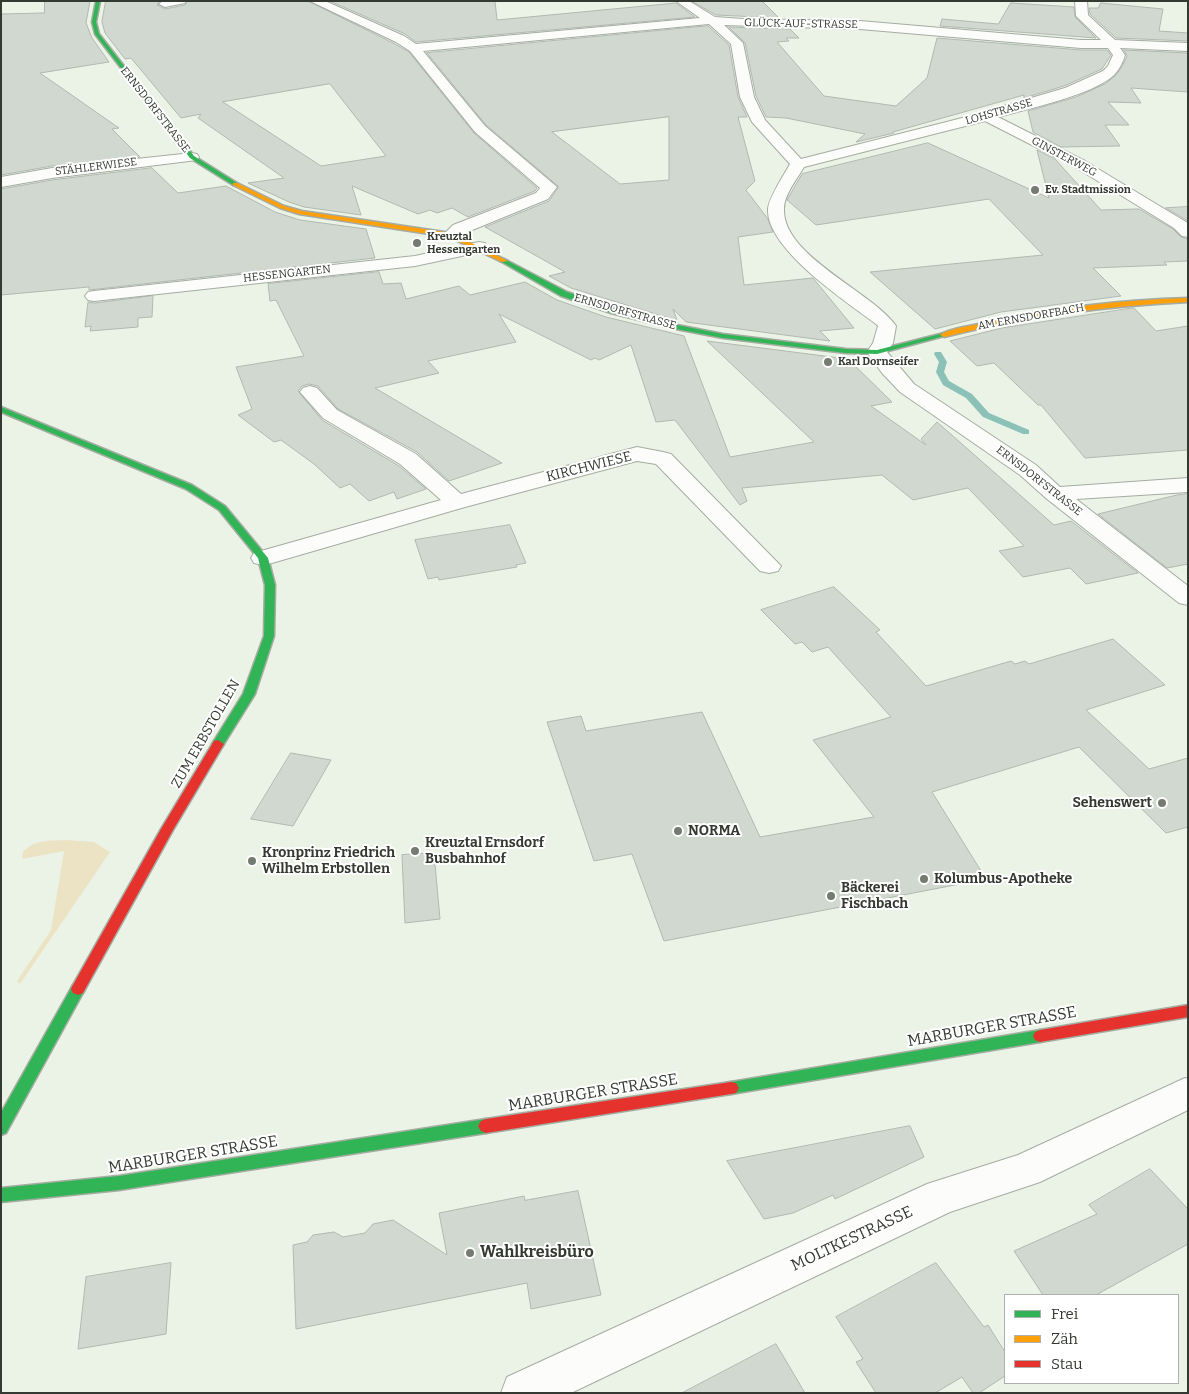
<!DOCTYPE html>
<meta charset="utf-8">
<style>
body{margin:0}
#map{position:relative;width:1189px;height:1394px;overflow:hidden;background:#ebf3e7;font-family:Bitter,serif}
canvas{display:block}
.frame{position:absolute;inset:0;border:2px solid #343a32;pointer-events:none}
.legend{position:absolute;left:1004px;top:1294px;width:175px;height:90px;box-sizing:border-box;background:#fff;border:1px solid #aeb0ad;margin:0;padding:6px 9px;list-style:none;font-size:15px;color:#343a32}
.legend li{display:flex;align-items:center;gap:10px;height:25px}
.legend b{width:25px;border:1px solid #aeb0ad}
</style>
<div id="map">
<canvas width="1189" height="1394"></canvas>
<div class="frame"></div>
<ul class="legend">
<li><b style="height:6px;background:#30b455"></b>Frei</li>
<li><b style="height:6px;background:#ff9f0a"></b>Zäh</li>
<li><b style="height:6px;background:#e5322d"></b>Stau</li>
</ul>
</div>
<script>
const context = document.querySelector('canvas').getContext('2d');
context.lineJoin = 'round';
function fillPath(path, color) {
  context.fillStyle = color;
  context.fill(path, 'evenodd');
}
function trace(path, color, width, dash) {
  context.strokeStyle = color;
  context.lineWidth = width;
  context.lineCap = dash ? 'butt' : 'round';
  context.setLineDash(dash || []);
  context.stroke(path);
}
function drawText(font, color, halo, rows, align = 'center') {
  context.font = font + ' Bitter,serif';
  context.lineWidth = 4;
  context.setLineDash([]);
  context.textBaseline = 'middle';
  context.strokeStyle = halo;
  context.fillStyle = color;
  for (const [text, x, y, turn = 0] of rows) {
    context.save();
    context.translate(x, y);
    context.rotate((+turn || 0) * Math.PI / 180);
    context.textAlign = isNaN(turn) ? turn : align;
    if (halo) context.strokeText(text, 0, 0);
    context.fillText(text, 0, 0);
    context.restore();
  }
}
const green = new Path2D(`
 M66 840 94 842 110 852 20 984 17 981 51 930 64 851 22 859 23 852C34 839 51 841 66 840Z`);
const stream = new Path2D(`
 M935 352H941L947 362 944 372 949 381 972 394 989 413 1029 430V434H1023L983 417 966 398 943 385 936 372 939 362 934 354Z`);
const building = new Path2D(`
 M45 1H90L86 23 92 38 109 62 40 73 119 128 112 129 140 157 52 166 1 175V14L44 13Z
 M106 1H160L157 5 165 9 185 5 188 1H308L395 44 409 52 474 133 537 188 535 191 468 217 452 208 437 213 430 210 418 214 352 186 361 215 304 207 289 202 248 183 284 178 198 118 201 114 181 118 131 58 125 59 105 33 102 22ZM330 84 386 156 321 166 223 102Z
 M330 1H495L497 20 676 3 695 17 416 42 405 34Z
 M697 1H762L779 18 716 15 693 2Z
 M1011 3 1074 7 1075 17 1096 38 940 26 942 19 998 24Z
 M1101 3 1163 9 1159 31 1188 33V41L1116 38 1090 14 1089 8H1098Z
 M708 26 729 45 738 97 747 117H738L755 181 746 190 768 219 773 232 738 237 744 285 813 278 854 328 820 331 830 341 686 322 673 309 677 320 672 319 571 288 549 276 565 272 485 227 549 201 558 188V186L486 125 427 53ZM669 117V180L620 184 552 132Z
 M729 27 790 29 799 38H786L789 41 777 42 824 96 896 106 927 78 937 38 1081 50H1107L1111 55 1102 69 1064 86 1024 98V95L893 132 894 133 856 142 865 134 786 118 766 117 756 96 745 43Z
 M1124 50 1188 53V92L1131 88 1141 103 1108 102 1129 125H1105L1120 146 1061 147 1033 132 1028 111 1076 97 1105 84 1115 76 1122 67 1127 56Z
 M928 143 1049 198 1037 150 1055 159 1101 210 1139 209 1173 229 1181 237 1188 239V261L1164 262 1167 265 1093 268 1121 296 1001 312 935 329 870 272 1043 255 989 199 816 225 787 200 802 174Z
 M152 168 178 193 226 186 275 212 300 220 366 229 375 258 89 290V287L1 295V189L52 180Z
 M1188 207V221L1166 208Z
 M379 272 383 284 401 283 406 299 459 286 470 295 525 282 557 300 606 317 684 336 730 457 814 442 707 341 848 359 892 402 871 406 926 445 921 439 937 422 1054 525 1071 521 1138 573 1086 584 1070 568 1023 577 999 551 1024 546 968 488 913 500 882 475 742 488 747 501 740 505 675 420 656 422 631 345 599 360 595 358 591 360 499 314 516 342 428 361 439 373 375 388 502 463 449 481 417 452 338 409 318 386 309 384 302 386 298 391 322 420 399 466 426 489 397 499 394 492 369 501 350 484 340 488 314 464 281 440 274 442 238 415 252 409 236 367 304 356 276 300 270 301 268 284Z
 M153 296 152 317 138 318V327L90 331 91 326 85 327 88 302 94 303Z
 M1134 308 1156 331 1188 326V450L1085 458 1041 405H1038L994 363 977 366 950 341 1002 328Z
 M1188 494V564L1167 568 1098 514 1177 495Z
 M510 525 526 563 516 565 517 567 439 580 438 577 428 579 415 540Z
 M834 587 880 630 876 632 926 686 1011 661 1015 664 1025 661 1029 664 1113 639 1165 685 1086 710 1149 769 1188 758V827L1166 833 1079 747 932 792 986 879 664 941 632 854 594 861 547 722 581 716 586 731 702 712 760 837 874 817 813 740 891 717 828 647 812 652 802 642 795 644 761 610Z
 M291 753 331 760 293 826 251 819Z
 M434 853 440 919 405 923 402 855Z
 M910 1126 924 1157 835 1199 833 1195 793 1213 764 1219 727 1161Z
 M1150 1169 1188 1209V1244L1096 1295H1043L1014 1251 1097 1214 1089 1205Z
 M578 1191 601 1295 531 1309 527 1283 296 1329 293 1245 307 1242 313 1235 334 1232 343 1237 365 1233 373 1224 393 1220 447 1255 439 1213 524 1196 525 1200Z
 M171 1263 166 1334 78 1349 86 1277Z
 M936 1263 984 1327 988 1325 1005 1352V1376L979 1393H973L962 1377 935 1393H876L856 1362 863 1359 836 1317Z
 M776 1344 805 1393H682Z`);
const street = new Path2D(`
 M163 1H186L185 3 165 7 159 4Z
 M310 1H325L404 36 416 44 700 18 676 1H689L715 17 743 19 860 21 1081 40H1101L1076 16 1075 1H1087L1088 15 1115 40 1188 43V51L1120 48 1125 55C1123 62 1119 70 1114 75 1093 95 1027 109 998 117L1085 161 1186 222 1188 223V237L1182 236 1174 228 1075 167 985 121 804 167C797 179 784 195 784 209 782 256 873 292 896 326L893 343 887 352 914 384 1036 465 1060 487 1188 478V492L1076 499 1188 586V605L1179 603 1047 499 1020 475 900 392 882 373 867 352 873 343 878 326 876 324C847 302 766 249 768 209 769 197 784 175 790 164L752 122 740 97 731 44 709 24 423 51 485 126 557 187 548 199 465 233C458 238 454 241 445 239L443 235 453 225 536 193 540 188 475 132 410 51 396 42ZM724 25 860 29 1081 48H1108L1113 55 1108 66 1103 71 1065 88 970 116 801 159 765 120 754 97 743 43Z
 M192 153 197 154 199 157 197 160 52 178 1 187V177L52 168Z
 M479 242 485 243 487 247 485 251 415 266 94 301 88 300 85 296 88 292 94 291 415 256Z
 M310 386 317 388 337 410 416 454 461 494 637 447 663 452 671 454 781 566 778 571 769 573 760 571 656 464 637 461 465 507 272 563 263 565 254 563 251 558 254 553 441 500 400 464 323 418 300 392 303 388Z
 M1185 1078 1188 1079V1110L1040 1182 950 1212 571 1393H501L507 1377 927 1184 1018 1155Z`);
const fast = new Path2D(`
 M96 1H100L96 22 99 34 194 156 237 183V185H233L190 158 95 34 92 22Z
 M504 259 567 292 617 309 672 324 723 334 846 349 877 350 944 333 948 335 877 354 846 353 723 338 671 328 611 313 561 296 502 262 500 261Z
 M1 407 192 485 225 506 268 558 275 585 274 636 255 694 222 747 218 748 212 744 243 694 264 636 265 585 258 558 219 510 186 489 1 412Z
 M78 983 83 985 85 989 6 1133 1 1135V1113L73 985Z
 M1040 1030 1045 1032 1047 1036 1045 1040 1040 1042 731 1094 726 1093 723 1088 726 1083 731 1082Z
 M486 1119 491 1121 494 1126 491 1131 486 1133 119 1190 1 1202V1188L119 1176Z`);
const slow = new Path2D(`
 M233 183H237L284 206 302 211 451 233 508 261 502 262 449 237 299 214 280 208 233 185Z
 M1188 298V302C1105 306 1024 317 944 337L940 335C950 328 971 326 984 323 1051 308 1119 300 1188 298Z`);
const jam = new Path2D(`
 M218 740 224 744 173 830 83 993 78 995 73 993 71 989 73 985 161 829 214 741Z
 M1188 1005V1017L1040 1042 1035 1040 1033 1036 1035 1032 1040 1030Z
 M731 1082 736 1083 739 1088 736 1093 731 1094 486 1133 481 1131 478 1126 481 1121 486 1119Z`);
const markers = [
 [1035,190,5,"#747b71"],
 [417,243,5,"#747b71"],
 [828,362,5,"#747b71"],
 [1162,803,5,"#747b71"],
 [678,831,5,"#747b71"],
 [415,851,5,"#747b71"],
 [252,861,5,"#747b71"],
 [924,879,5,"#747b71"],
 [831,896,5,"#747b71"],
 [470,1253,5,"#747b71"]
];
const farStreetnames = [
 ["GLÜCK-AUF-STRASSE",801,24,1],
 ["ERNSDORFSTRASSE",155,110,52],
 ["LOHSTRASSE",999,112,-16],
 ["GINSTERWEG",1064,157,28],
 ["STÄHLERWIESE",96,167,-7],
 ["HESSENGARTEN",287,274,-6],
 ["ERNSDORFSTRASSE",625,312,16],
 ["AM ERNSDORFBACH",1031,317,-10],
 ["ERNSDORFSTRASSE",1039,481,38]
];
const farPoinames = [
 ["Ev. Stadtmission",1045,190],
 ["Kreuztal",427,237],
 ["Hessengarten",427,250],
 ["Karl Dornseifer",838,362]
];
const streetNames = [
 ["KIRCHWIESE",589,467,-14],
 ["ZUM ERBSTOLLEN",206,734,-60]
];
const poiNames = [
 ["Sehenswert",1152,803,"right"],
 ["NORMA",688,831],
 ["Kreuztal Ernsdorf",425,843],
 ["Busbahnhof",425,859],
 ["Kronprinz Friedrich",262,853],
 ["Wilhelm Erbstollen",262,869],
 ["Kolumbus-Apotheke",934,879],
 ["Bäckerei",841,888],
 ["Fischbach",841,904]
];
const nearStreetnames = [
 ["MARBURGER STRASSE",992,1027,-10],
 ["MARBURGER STRASSE",593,1093,-9],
 ["MARBURGER STRASSE",193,1155,-9],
 ["MOLTKESTRASSE",852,1239,-25]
];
const nearPoinames = [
 ["Wahlkreisbüro",480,1253]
];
fillPath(green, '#ece3c5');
fillPath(stream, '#8bc1b7');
fillPath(building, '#d0d8d0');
trace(building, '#b0b8b0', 1);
trace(street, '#a5aca2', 2);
trace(fast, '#a5aca2', 3);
trace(slow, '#a5aca2', 3);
trace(jam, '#a5aca2', 3);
fillPath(street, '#fcfdfb');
fillPath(fast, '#30b455');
fillPath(slow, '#ff9f0a');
fillPath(jam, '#e5322d');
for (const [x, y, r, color] of markers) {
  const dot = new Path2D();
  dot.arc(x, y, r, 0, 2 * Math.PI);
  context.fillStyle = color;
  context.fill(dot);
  trace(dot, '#fff', 2);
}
drawText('11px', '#343a32', '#fff', farStreetnames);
drawText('bold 11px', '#343a32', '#fff', farPoinames, 'left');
drawText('14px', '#343a32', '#fff', streetNames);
drawText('bold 14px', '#343a32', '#fff', poiNames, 'left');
drawText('16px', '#343a32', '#fff', nearStreetnames);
drawText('bold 16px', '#343a32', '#fff', nearPoinames, 'left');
</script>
